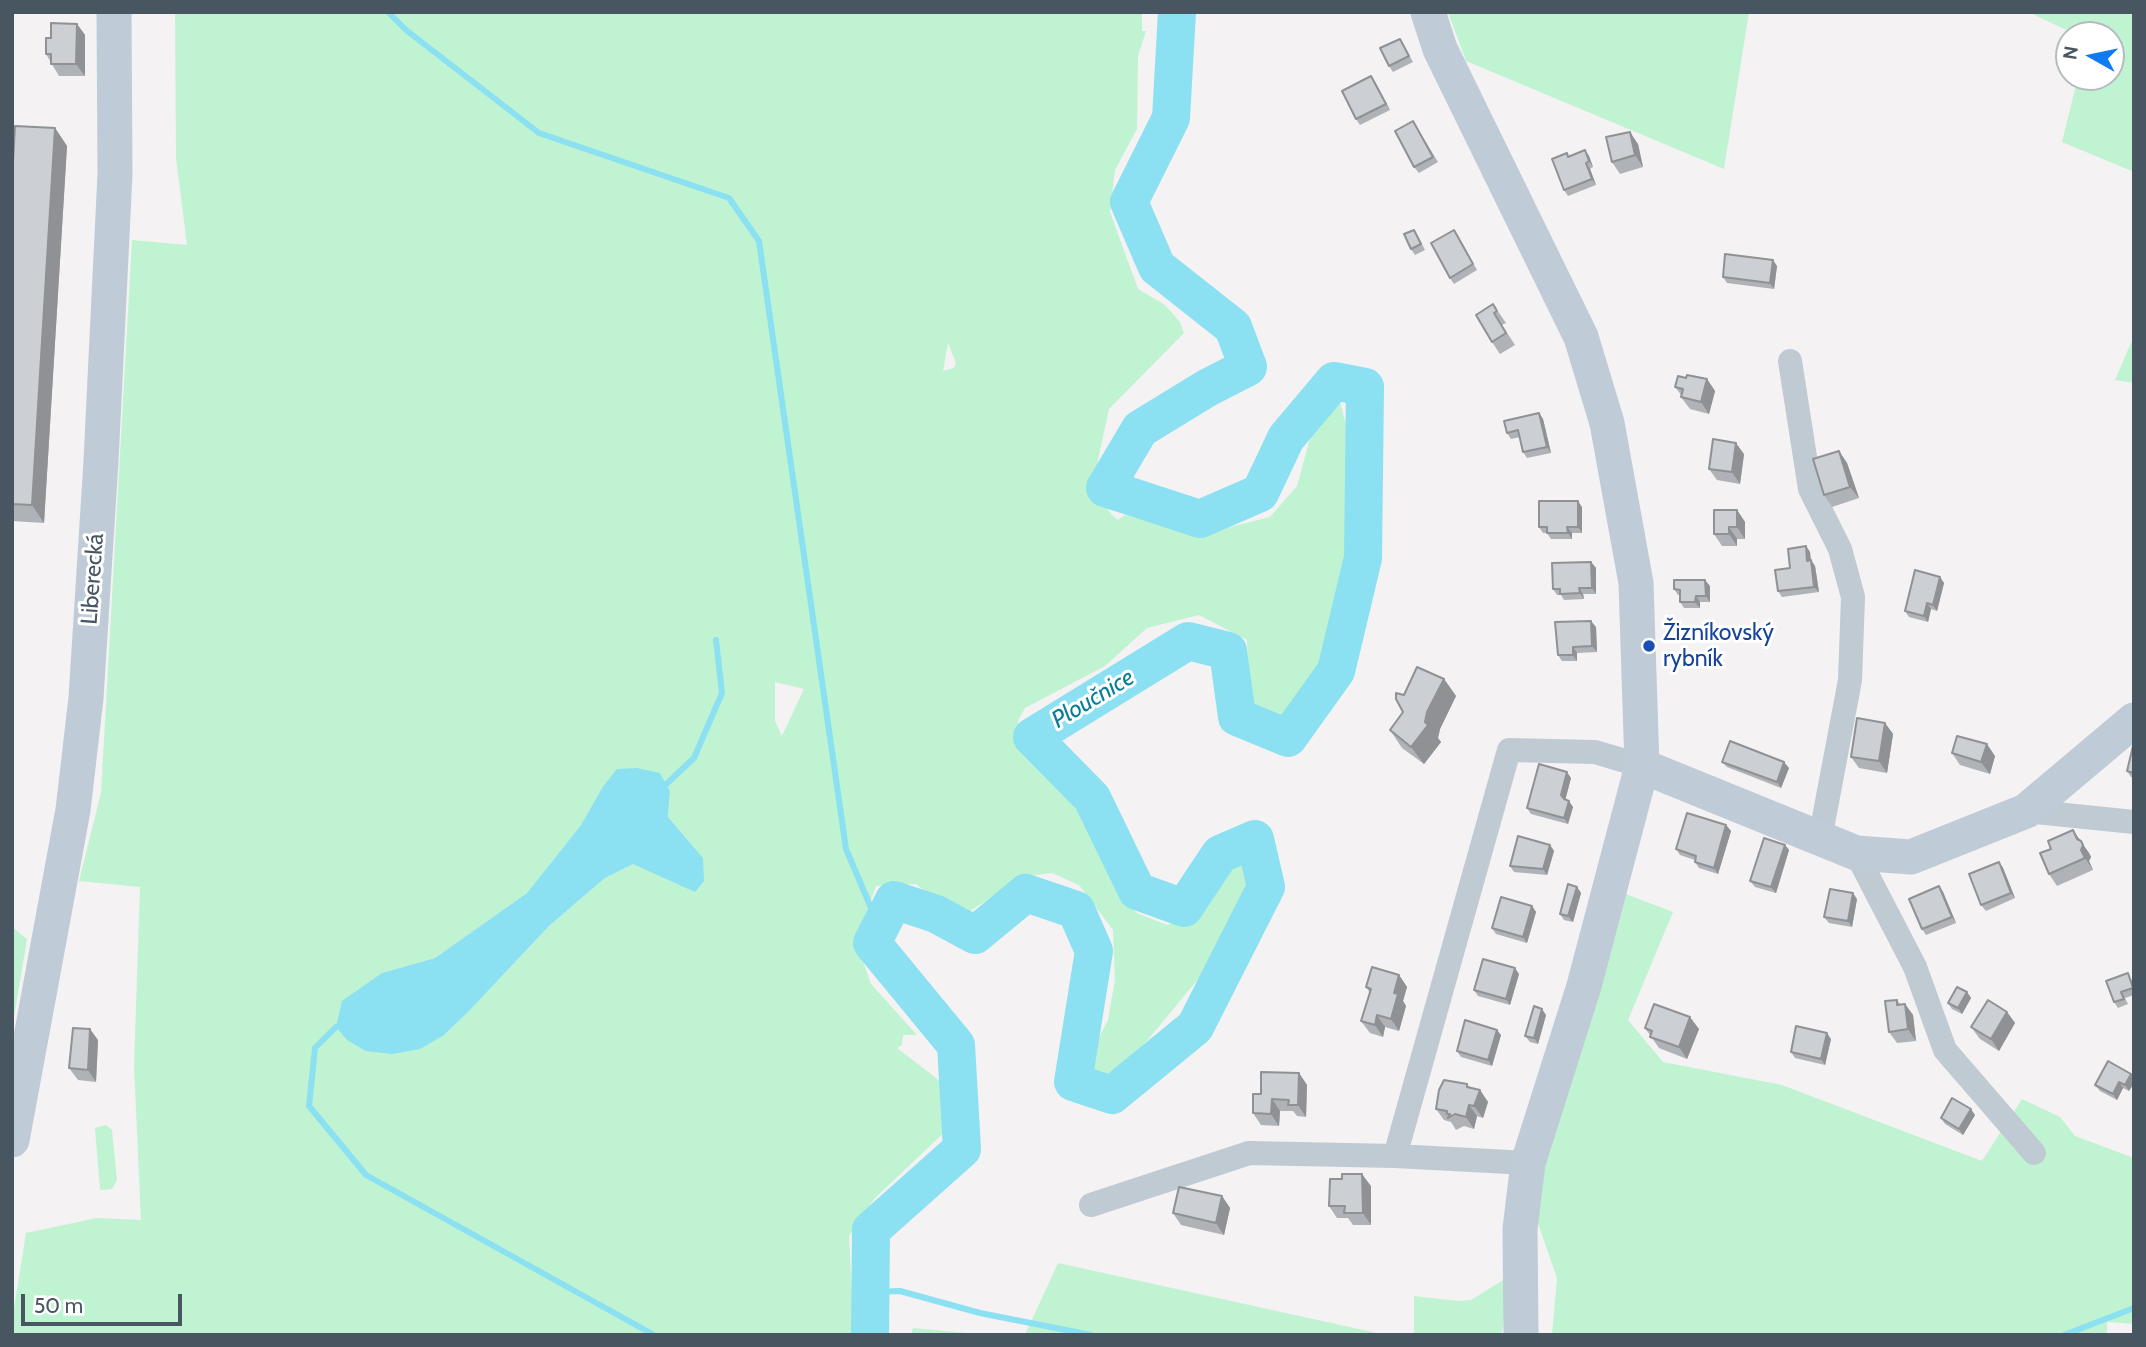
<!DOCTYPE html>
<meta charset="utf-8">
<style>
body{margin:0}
#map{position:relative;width:2146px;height:1347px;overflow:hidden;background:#f4f2f2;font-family:Cabin,sans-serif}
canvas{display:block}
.frame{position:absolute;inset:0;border:14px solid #485661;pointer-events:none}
.north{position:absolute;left:2055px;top:21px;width:70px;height:70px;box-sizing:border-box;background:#fff;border:2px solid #b6bbc0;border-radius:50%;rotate:279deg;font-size:19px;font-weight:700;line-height:28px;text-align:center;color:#485661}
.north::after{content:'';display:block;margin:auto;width:24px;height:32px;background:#107af0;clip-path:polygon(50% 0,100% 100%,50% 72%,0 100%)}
.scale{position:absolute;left:21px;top:1294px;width:161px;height:32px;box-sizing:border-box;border:4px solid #485661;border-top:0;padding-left:9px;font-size:21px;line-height:24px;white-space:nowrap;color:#485661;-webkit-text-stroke:5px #fff;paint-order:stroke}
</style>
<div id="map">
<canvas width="2146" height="1347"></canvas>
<div class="frame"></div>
<div class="north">N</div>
<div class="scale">50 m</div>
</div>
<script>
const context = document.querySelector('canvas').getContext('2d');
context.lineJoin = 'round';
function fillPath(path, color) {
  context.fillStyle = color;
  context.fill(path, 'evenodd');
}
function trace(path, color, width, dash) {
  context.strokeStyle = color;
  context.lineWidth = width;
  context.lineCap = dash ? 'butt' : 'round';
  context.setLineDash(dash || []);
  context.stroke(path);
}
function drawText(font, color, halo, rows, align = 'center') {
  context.font = font + ' Cabin,sans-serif';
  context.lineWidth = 6;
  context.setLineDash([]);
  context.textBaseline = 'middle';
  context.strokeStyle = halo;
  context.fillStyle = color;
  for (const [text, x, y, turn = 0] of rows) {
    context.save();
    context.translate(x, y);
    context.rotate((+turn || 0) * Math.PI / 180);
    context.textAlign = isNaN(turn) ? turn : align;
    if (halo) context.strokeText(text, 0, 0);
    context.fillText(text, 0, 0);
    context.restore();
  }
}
const green = new Path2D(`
 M175 12H1142V31H1146L1138 56 1137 129 1115 170 1110 212 1138 289 1165 305 1180 322 1184 333 1109 409 1092 488 1112 515 1118 520 1125 515 1206 533 1270 517 1297 486 1312 431 1339 398 1351 443 1343 631 1275 731 1265 729 1249 698 1247 640 1199 615 1147 628 1105 666 1025 708 1018 721 1023 754 1102 834 1123 899 1137 913 1167 925 1195 912 1238 855 1251 864 1232 938 1122 1071 1089 1080 1081 1072 1108 1020 1115 980 1113 930 1079 885 1052 873 1021 877 960 918 916 884 876 886 856 941 871 984 917 1035H903L902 1045 897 1048 945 1085 952 1125 875 1198 849 1236 854 1335H12V1321L26 1233 97 1218 141 1220 134 1066 140 887 79 881 101 793 132 240 187 245 176 158ZM948 343 956 363 954 368 943 371ZM775 682 804 689 782 736 775 721ZM660 773 670 791 668 817 703 858 633 864 605 878 549 926 469 1011 444 1035 382 973 435 958 527 893 581 825 602 788Z
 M1448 12H1749L1724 169 1466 61Z
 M2028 12H2134V172L2062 142 2078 77H2111V35H2077Z
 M2134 336V383L2115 380Z
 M1615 890 1673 912 1628 1020 1663 1062 1782 1085 1982 1161 2022 1099 2060 1117 2075 1136 2134 1158V1324L2107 1322V1335H1552L1557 1278 1528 1195Z
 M12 927 27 939 12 1029Z
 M106 1125 112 1130 117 1180 112 1189 100 1190 95 1128Z
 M1058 1263 1386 1335H1025Z
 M1508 1277 1502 1335H1414V1296L1458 1301 1471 1300Z
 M913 1328 989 1335H911Z`);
const water = new Path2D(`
 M637 768 660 773 670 791 668 817 703 858 704 881 695 892 633 864 605 878 549 926 469 1011 444 1035 420 1049 392 1054 366 1051 347 1040 336 1027 342 1001 382 973 435 958 527 893 581 825 602 788 617 769Z`);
const stream = new Path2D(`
 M388 12 406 30 539 133 729 198 759 241 846 849 880 929
 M661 789 694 758 722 693 716 640
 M341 1025 336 1027 315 1048 309 1106 366 1175 654 1335
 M872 1292 900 1291 980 1313 1091 1335
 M2064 1335 2134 1308`);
const river = new Path2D(`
 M870 1335 871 1230 962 1149 956 1045 872 943 894 900 936 914 975 935 1026 893 1076 910 1094 951 1073 1082 1112 1095 1195 1027 1266 887 1255 839 1220 854 1184 908 1137 891 1092 798 1032 737 1188 641 1228 651 1237 717 1288 738 1336 671 1363 558 1365 387 1334 381 1286 438 1260 493 1200 519 1105 488 1140 429 1207 388 1248 367 1233 327 1157 267 1129 202 1171 118 1177 12`);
const street = new Path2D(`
 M1790 361 1810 489 1840 549 1853 597 1850 680 1820 839
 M2026 811 2134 822
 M1856 853 1915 967 1945 1050 2034 1153
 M1395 1156 1509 750 1595 752 1642 766
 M1091 1205 1249 1153 1395 1156 1528 1163`);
const secondary = new Path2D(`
 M1428 12 1440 49 1581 337 1607 423 1636 583 1642 766 1856 853 1911 857 2026 811 2134 720
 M12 1140 73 810 86 698 101 461 115 174 114 12
 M1521 1335 1520 1229 1528 1163 1584 986 1642 766`);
const wall = new Path2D(`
 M77 24 85 35V76H59L46 54 51 38Z
 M1400 39 1413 62 1393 72 1389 66Z
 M1375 82 1390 110 1360 125 1356 119Z
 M1413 121 1438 162 1419 173 1414 167Z
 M55 128 67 146 44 523 12 521V179Z
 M1638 144 1643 167 1620 174 1612 162Z
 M1585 150 1589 156 1593 167 1590 169 1596 185 1568 196 1564 190 1569 156Z
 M1418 236 1425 250 1415 255 1411 249Z
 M1458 236 1477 270 1454 284 1450 278Z
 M1777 266 1774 289 1727 283 1723 277Z
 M1493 304 1506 323 1502 325 1515 345 1500 354 1492 342Z
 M1686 378 1707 379 1715 391 1709 414 1690 409 1681 397 1682 396 1675 387Z
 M1539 413 1543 419 1551 453 1527 458 1523 452 1520 437 1511 439 1507 433Z
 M1839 451 1847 463 1859 498 1832 507 1824 495Z
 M1744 454 1740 484 1717 480 1709 469Z
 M1582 507V533H1572V539H1551L1547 533H1543L1539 527Z
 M1737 510 1745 522V539H1737V546H1722L1714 534Z
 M1806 546 1810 552 1811 560 1815 566 1819 592 1782 597 1778 591 1790 568Z
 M1591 562 1596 568V594H1583L1584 599 1564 600 1561 595H1557L1553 589Z
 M1940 577 1944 583 1937 611 1931 609 1928 622 1909 617 1905 611Z
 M1710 586V602H1700V608H1684L1680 602V595H1678L1674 589Z
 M1596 627 1597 652 1577 653V661H1562L1558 655Z
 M1444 679 1456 696 1440 729 1438 738 1441 742 1424 764 1402 748 1390 730 1403 712 1404 695Z
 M1885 723 1893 734 1887 773 1859 768 1851 757Z
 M2134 746V778L2131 777 2127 771Z
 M1952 753 1995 756 1990 774 1960 765Z
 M1722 762 1789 768 1781 788 1727 767Z
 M1571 778 1565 800 1573 807 1568 824 1531 814 1527 808Z
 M1726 825 1731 831 1718 874 1699 868 1695 862V860L1680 855 1676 849Z
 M2080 840 2089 853 2091 857 2089 861 2093 870 2057 886 2049 874Z
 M1550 845 1554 851 1547 875 1514 872 1510 866Z
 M1785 845 1789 850 1776 893 1755 887 1750 881Z
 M1999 862 2003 868 2015 898 1986 911 1981 905Z
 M1939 886 1943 892 1956 923 1926 935 1922 929Z
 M1577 887 1581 893 1573 922 1564 920 1560 914Z
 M1857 899 1852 927 1829 923 1824 917Z
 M1532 906 1536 912 1527 943 1496 934 1492 928Z
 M1519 974 1510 1005 1478 996 1474 990Z
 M1399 975 1407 987 1403 1001 1406 1006 1399 1031 1385 1027 1383 1037 1370 1033 1361 1021 1370 993 1366 987Z
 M2132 979 2134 984V995L2125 998 2128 1004 2118 1008 2114 1002Z
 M1967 992 1971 998 1962 1014 1952 1009 1948 1003Z
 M1897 1000 1900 1004H1905L1913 1015 1916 1041 1897 1043 1889 1032Z
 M2007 1012 2015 1023 1999 1051 1980 1039 1971 1027Z
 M1546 1015 1538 1044 1530 1042 1525 1036Z
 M1645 1028 1699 1029 1687 1059 1659 1048Z
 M1501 1035 1492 1066 1461 1057 1457 1051Z
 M1831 1039 1825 1065 1795 1058 1791 1052Z
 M98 1040 96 1082 78 1080 69 1068Z
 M1299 1073 1307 1085 1306 1117 1297 1116 1293 1111H1280L1279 1126 1261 1125 1253 1113 1261 1094Z
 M2131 1074 2134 1078V1083L2129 1091 2123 1088 2117 1100 2100 1091 2095 1085Z
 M1467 1084 1470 1087 1480 1090 1488 1102 1483 1118 1477 1116 1474 1129 1464 1126 1456 1130 1451 1122 1444 1120 1436 1109Z
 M1975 1115 1963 1135 1945 1124 1941 1118Z
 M1371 1186V1225H1353L1348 1218H1337L1329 1206Z
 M1222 1196 1230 1208 1224 1235 1181 1225 1173 1213Z`);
const shadedWall = new Path2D(`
 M77 24 85 35V76L76 64Z
 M1371 76 1375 82 1390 110 1386 104Z
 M55 128 67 146 44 523 32 505Z
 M1630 132 1638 144 1643 167 1635 155Z
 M1585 150 1589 156 1593 167 1589 161Z
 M1586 163 1590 169 1596 185 1592 179Z
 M1773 260 1777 266 1774 289 1770 283Z
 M1707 379 1715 391 1709 414 1701 402Z
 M1539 413 1543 419 1551 453 1547 447Z
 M1736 443 1744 454 1740 484 1732 472Z
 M1839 451 1847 463 1859 498 1850 487Z
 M1578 501 1582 507V533L1578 527Z
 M1737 510 1745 522V539L1737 527Z
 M1567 527 1572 533V539L1568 533Z
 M1729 527 1737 539V546L1729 534Z
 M1806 546 1810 552 1811 567 1807 561Z
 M1811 560 1815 566 1819 592 1814 587Z
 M1591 562 1596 568V594L1592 588Z
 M1940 577 1944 583 1937 611 1933 605Z
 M1705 580 1710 586V602L1706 596Z
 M1579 588 1583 594 1584 599 1580 593Z
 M1696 596 1700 602V608L1695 602Z
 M1927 603 1931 609 1928 622 1924 616Z
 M1591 621 1596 627 1597 652 1592 646Z
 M1573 647 1577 653V661L1573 655Z
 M1444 679 1456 696 1440 729 1438 738 1441 742 1424 764 1411 747 1425 722 1427 712Z
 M1885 723 1893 734 1887 773 1879 761Z
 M1987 744 1995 756 1990 774 1981 762Z
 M1784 762 1789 768 1781 788 1777 782Z
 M1567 772 1571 778 1565 801 1561 795Z
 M1569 801 1573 807 1568 824 1564 818Z
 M1726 825 1731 831 1718 874 1714 868Z
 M2073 830 2089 853 2091 857 2089 861 2093 870 2085 858Z
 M1550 845 1554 851 1547 875 1543 869Z
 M1785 845 1789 850 1776 893 1771 887Z
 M1999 862 2003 868 2015 898 2011 893Z
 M1939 886 1943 892 1956 923 1952 917Z
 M1577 887 1581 893 1573 922 1568 916Z
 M1853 893 1857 899 1852 927 1848 921Z
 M1532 906 1536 912 1527 943 1523 937Z
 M1515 968 1519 974 1510 1005 1506 999Z
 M1399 975 1407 987 1403 1001 1406 1006 1399 1031 1391 1019 1394 993Z
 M1967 992 1971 998 1962 1014 1958 1008Z
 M1905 1004 1913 1015 1916 1041 1908 1029Z
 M1542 1009 1546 1015 1538 1044 1534 1038Z
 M2007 1012 2015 1023 1999 1051 1991 1039Z
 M1377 1015 1385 1027 1383 1037 1375 1025Z
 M1690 1017 1699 1029 1687 1059 1679 1047Z
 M90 1029 98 1040 96 1082 88 1070Z
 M1497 1030 1501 1035 1492 1066 1488 1060Z
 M1827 1033 1831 1039 1825 1065 1821 1059Z
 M1299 1073 1307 1085 1306 1117 1298 1105Z
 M2131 1074 2134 1078V1083L2129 1091 2125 1085Z
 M2119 1082 2123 1088 2117 1100 2113 1094Z
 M1480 1090 1488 1102 1483 1118 1474 1106Z
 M1272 1099 1280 1111 1279 1126 1271 1114Z
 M1469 1105 1477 1116 1474 1129 1466 1117Z
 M1971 1109 1975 1115 1963 1135 1959 1129Z
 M1362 1174 1371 1186V1225L1363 1213Z
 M1222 1196 1230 1208 1224 1235 1216 1223Z`);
const building = new Path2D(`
 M51 23 77 24 76 64H51V54H46V38H51Z
 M1400 39 1409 56 1389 66 1380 48Z
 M1371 76 1386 104 1356 119 1342 91Z
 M1413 121 1433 157 1414 167 1395 131Z
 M15 126 55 128 32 505 12 504V179Z
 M1630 132 1635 155 1612 162 1606 137Z
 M1585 150 1589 161 1586 163 1592 179 1564 190 1552 159 1567 153 1568 157Z
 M1414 230 1421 244 1411 249 1404 234Z
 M1454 230 1473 264 1450 278 1431 243Z
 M1725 254 1773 260 1770 283 1723 277Z
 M1493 304 1497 311 1494 313 1506 333 1492 342 1476 315Z
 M1687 375 1707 379 1701 402 1681 397 1683 389 1675 387 1678 376 1686 378Z
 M1539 413 1547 447 1523 452 1518 430 1507 433 1504 421Z
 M1713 439 1736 443 1732 472 1709 469Z
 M1839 451 1850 487 1824 495 1813 459Z
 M1539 501H1578V527H1567L1568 533H1547V527H1539Z
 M1714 510H1737V527H1729V534H1714Z
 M1806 546 1807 561 1811 560 1814 587 1778 591 1775 570 1790 568 1788 549Z
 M1591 562 1592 588H1579L1580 593 1560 594V589H1553L1552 563Z
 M1915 570 1940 577 1933 605 1927 603 1924 616 1905 611Z
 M1674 580H1705L1706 596H1696L1695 602H1680V590L1674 589Z
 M1591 621 1592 646 1573 647V655H1558L1555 622Z
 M1417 667 1444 679 1427 712 1425 722 1428 725 1411 747 1390 730 1403 712 1396 699V693L1404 695Z
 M1857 718 1885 723 1879 761 1851 757Z
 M1957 736 1987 744 1981 762 1952 753Z
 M1730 741 1784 762 1777 782 1722 762Z
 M2133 746H2134V773L2127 771Z
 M1539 764 1567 772 1561 795 1564 799 1569 801 1564 818 1527 808Z
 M1687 813 1726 825 1714 868 1695 862 1696 856 1676 849Z
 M2073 830 2077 839 2081 841 2083 845 2081 850 2085 858 2049 874 2040 853 2051 849 2048 841Z
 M1518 836 1550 845 1543 869 1510 866Z
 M1764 838 1785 845 1771 887 1750 881Z
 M1999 862 2011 893 1981 905 1969 874Z
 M1568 884 1577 887 1568 916 1560 914Z
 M1939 886 1952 917 1922 929 1909 899Z
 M1830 889 1853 893 1848 921 1824 917Z
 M1501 897 1532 906 1523 937 1492 928Z
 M1483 959 1515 968 1506 999 1474 990Z
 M1372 967 1399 975 1394 993 1398 994 1391 1019 1377 1015 1375 1025 1361 1021 1371 989 1366 987Z
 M2128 973 2133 988 2121 992 2124 999 2114 1002 2106 981Z
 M1957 987 1967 992 1958 1008 1948 1003Z
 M1897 1000V1005L1905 1004 1908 1029 1889 1032 1885 1001Z
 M1988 1000 2007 1012 1991 1039 1971 1027Z
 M1654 1004 1690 1017 1679 1047 1650 1037 1652 1031 1645 1028Z
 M1534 1006 1542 1009 1534 1038 1525 1036Z
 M1465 1020 1497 1030 1488 1060 1457 1051Z
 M1796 1026 1827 1033 1821 1059 1791 1052Z
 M73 1028 90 1029 88 1070 69 1068Z
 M2108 1061 2131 1074 2125 1085 2119 1082 2113 1094 2095 1085Z
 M1261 1072 1299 1073 1298 1105H1288L1289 1100 1272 1099 1271 1114 1253 1113V1094H1261Z
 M1444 1080 1467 1084V1087L1480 1090 1474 1106 1469 1105 1466 1117 1455 1114 1448 1118 1450 1114H1447V1111L1436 1109 1439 1090Z
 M1952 1098 1971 1109 1959 1129 1941 1118Z
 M1342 1174H1362L1363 1213H1344L1345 1206H1329L1330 1179H1342Z
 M1179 1187 1222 1196 1216 1223 1173 1213Z`);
const markers = [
 [1649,646,7,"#1a4fb4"]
];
const streetNames = [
 ["Liberecká",93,579,-86]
];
const transitNames = [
 ["Žizníkovský",1663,633],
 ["rybník",1663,659]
];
const waterNames = [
 ["Ploučnice",1093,699,-31]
];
fillPath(green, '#c0f3d2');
fillPath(water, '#8be0f2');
trace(stream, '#8be0f2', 6);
trace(river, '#8be0f2', 38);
trace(street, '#bfcad2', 24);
trace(secondary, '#bfcbd6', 35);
fillPath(wall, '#afb2b6');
fillPath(shadedWall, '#8f9194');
fillPath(building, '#cccfd4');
trace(building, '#8f9194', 2);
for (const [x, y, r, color] of markers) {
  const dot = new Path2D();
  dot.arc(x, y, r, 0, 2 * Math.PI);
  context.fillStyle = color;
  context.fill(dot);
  trace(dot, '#fff', 2.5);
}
drawText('23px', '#485661', '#fff', streetNames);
drawText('23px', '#164399', '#fff', transitNames, 'left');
drawText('italic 24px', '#077e97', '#fff', waterNames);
</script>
